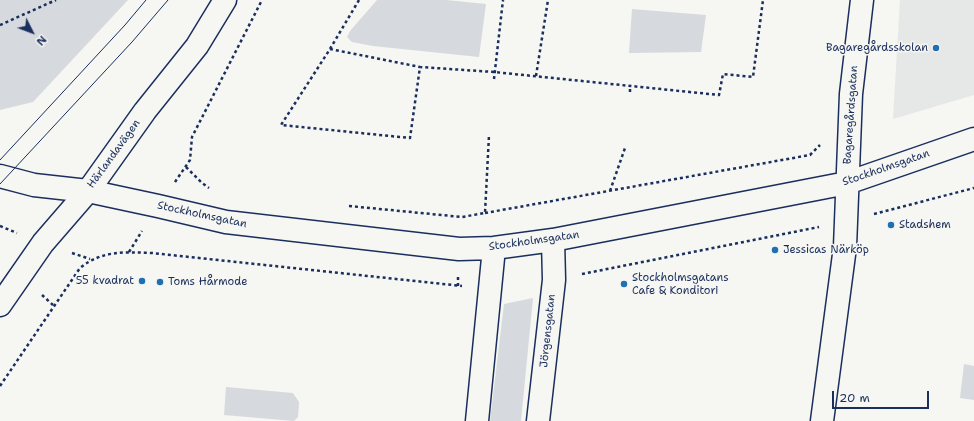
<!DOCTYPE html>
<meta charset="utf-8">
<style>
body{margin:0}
#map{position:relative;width:974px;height:421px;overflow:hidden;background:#f6f6f2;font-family:"Shantell Sans",sans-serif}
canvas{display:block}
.north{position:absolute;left:12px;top:12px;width:40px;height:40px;-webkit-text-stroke:3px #f6f6f2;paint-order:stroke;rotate:132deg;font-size:11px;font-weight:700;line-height:16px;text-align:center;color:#1b2f5e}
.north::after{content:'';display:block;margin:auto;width:14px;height:18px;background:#1b2f5e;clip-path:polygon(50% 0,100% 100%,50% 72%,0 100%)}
.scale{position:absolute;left:832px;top:391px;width:97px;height:18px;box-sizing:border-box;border:2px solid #1b2f5e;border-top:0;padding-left:5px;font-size:12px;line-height:14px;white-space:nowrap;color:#1b2f5e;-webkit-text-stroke:3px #f6f6f2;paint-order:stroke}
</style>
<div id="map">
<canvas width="974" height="421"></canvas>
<div class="north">N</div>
<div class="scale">20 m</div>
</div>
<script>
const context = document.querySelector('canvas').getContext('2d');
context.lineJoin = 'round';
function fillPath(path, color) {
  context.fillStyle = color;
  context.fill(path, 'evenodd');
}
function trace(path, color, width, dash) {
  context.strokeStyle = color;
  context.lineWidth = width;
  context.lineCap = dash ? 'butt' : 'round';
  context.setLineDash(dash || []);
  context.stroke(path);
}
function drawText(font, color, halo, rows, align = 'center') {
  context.font = font + ' "Shantell Sans",sans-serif';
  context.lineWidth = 3;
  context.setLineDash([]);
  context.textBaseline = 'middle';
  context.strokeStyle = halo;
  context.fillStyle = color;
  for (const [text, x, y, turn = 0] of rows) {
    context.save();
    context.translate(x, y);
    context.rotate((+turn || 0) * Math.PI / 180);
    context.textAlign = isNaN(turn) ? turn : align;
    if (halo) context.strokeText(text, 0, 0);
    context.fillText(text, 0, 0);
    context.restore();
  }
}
const built = new Path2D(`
 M900 0H974V95L893 119Z`);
const green = new Path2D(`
 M0 0H128L33 102 0 110Z
 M377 0H446L486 4 479 57 373 46 352 42 347 37 350 31Z
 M632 9 706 15 701 52 629 53Z
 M533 298 521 421H490L504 304Z
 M964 364 974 366V400L960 398Z
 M226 387 293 393 299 402 298 417 294 421 224 415Z`);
const path = new Path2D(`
 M359 0 330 49 281 125 410 138 420 67 494 72 719 95 723 74 753 77 763 0
 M0 25 56 0
 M330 49 420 67
 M536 76 548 0
 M494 79 503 0
 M630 92V85
 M186 167 202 183 209 188
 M175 182 190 160 192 137 262 0
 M610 191 625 148
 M349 206 462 217 485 213 489 135
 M485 213 810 155 820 145
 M874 214 974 188
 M0 226 17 233
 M129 252 142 231
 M72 253 90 259
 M582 274 819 227
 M458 286V276
 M42 295 53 305
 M0 386 80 268C102 250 125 252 152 253L462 286`);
const minor = new Path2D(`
 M0 176 34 185 88 191 158 206 226 222 459 249 494 248 553 240 847 183 974 139
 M477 421 494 248
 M538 421 554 280 553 240
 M822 421 845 247 851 94 862 0`);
const tertiary = new Path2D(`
 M0 305 43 243 88 191 145 111 197 46 225 0`);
const tram = new Path2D(`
 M0 160 125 25 146 0
 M0 184 132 42 168 0`);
const markers = [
 [936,48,4,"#1f6fb2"],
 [891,225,4,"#1f6fb2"],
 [775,250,4,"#1f6fb2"],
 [142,281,4,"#1f6fb2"],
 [160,282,4,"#1f6fb2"],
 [624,284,4,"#1f6fb2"]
];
const poiNames = [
 ["Bagaregårdsskolan",928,48,"right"],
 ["Stadshem",899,225],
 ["Jessicas Närköp",783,250],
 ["Stockholmsgatans",632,278],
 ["Cafe & Konditori",632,291],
 ["55 kvadrat",134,281,"right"],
 ["Toms Hårmode",168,282]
];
const streetNames = [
 ["Bagaregårdsgatan",851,115,-86],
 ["Härlandavägen",114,154,-54],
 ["Stockholmsgatan",886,168,-19],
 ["Stockholmsgatan",202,215,12],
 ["Stockholmsgatan",534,241,-8],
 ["Jörgensgatan",548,331,-84]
];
fillPath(built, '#e6e7e7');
fillPath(green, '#d6d9dd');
trace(minor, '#1b2f5e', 25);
trace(tertiary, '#1b2f5e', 25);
trace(path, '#1b2f5e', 2.5, [3, 3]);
trace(minor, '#f6f6f2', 22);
trace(tertiary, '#f6f6f2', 22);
trace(tram, '#1b2f5e', 1);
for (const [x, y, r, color] of markers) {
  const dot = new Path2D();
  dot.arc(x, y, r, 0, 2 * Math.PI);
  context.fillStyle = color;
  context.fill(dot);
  trace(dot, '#f6f6f2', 1.5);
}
drawText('11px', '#1b2f5e', '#f6f6f2', poiNames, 'left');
drawText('11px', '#1b2f5e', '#f6f6f2', streetNames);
</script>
